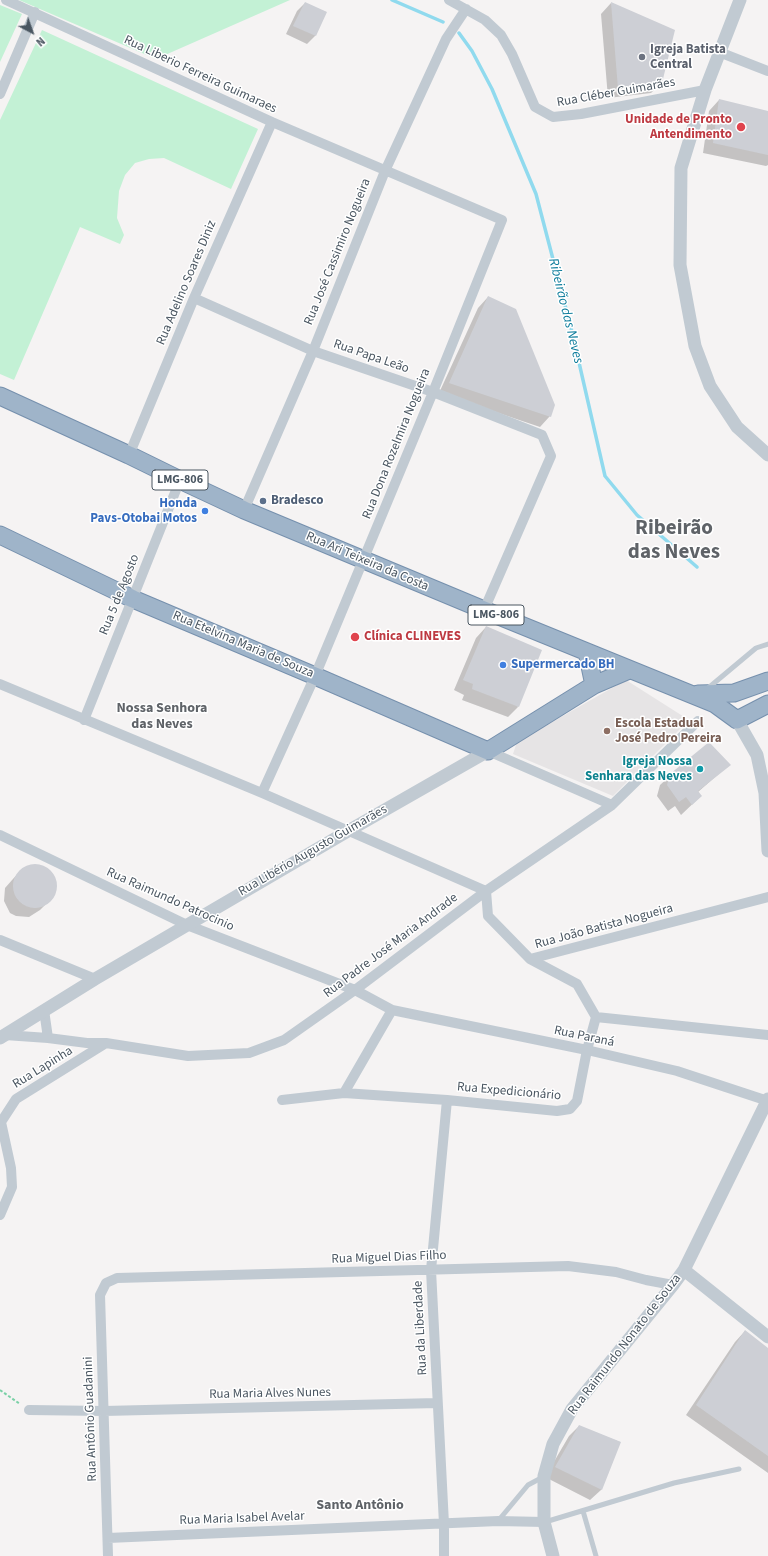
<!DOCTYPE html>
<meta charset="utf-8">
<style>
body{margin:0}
#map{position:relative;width:768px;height:1556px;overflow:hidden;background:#f5f3f3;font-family:"Source Sans 3",sans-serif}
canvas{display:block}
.north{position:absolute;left:12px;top:12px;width:40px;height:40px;-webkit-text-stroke:3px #fff;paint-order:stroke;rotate:139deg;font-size:11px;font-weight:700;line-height:16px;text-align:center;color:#4a5661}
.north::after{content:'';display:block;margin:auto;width:14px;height:18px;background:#4a5661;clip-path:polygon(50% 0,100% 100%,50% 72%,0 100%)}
</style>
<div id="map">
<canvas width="768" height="1556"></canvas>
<div class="north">N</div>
</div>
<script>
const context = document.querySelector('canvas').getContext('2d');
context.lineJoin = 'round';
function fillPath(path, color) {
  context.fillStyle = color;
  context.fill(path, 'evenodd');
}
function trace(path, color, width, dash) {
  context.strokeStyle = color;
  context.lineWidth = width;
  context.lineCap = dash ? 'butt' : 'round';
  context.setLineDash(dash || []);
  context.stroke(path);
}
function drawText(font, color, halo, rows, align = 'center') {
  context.font = font + ' "Source Sans 3",sans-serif';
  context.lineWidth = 3;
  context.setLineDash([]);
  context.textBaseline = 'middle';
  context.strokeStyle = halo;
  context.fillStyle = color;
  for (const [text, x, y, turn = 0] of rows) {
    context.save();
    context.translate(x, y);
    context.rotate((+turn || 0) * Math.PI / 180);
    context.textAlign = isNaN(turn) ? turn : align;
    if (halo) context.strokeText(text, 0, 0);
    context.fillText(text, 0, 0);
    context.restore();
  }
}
const education = new Path2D(`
 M626 680 689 720 613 796 513 754 517 742Z`);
const green = new Path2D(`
 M19 0H290L156 59Z
 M0 5 22 14 0 62Z
 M42 30 258 129 231 189 164 158 149 159 135 163 125 175 119 191 117 218 124 235 120 244 80 227 14 380 0 374V120Z`);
const shadow = new Path2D(`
 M305 3 326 12 315 36 307 44 286 34 297 11Z
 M611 3 662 82 651 93 608 98 601 14Z
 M719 100 768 112V165L766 166 703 153 709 111Z
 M488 297 550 416 540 427 439 393 478 308Z
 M486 627 518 707 508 717 462 700 464 695 454 690 476 638Z
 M729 765 698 792 701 796 681 815 675 806 668 811 657 796 660 785 671 775Z
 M33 865 40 866 46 868 51 873 55 879 56 886 54 893 51 899 40 910 29 917 16 916 10 913 4 901 5 888 20 871 26 867Z
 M745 1331 768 1350V1473L686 1415 735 1342Z
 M579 1426 620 1442 601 1490 590 1500 545 1477 569 1436Z`);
const stream = new Path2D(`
 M392 0 443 22
 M459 33 472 51 492 89 536 194 572 332 605 476 637 515 697 567`);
const building = new Path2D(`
 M305 2 327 12 316 36 293 26Z
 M611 2 675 30 662 83 618 88Z
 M719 99 768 111V155L713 143Z
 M488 296 516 309 555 405 551 417 449 383Z
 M486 626 542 650 519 707 472 689 473 684 463 680Z
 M709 742 731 765 698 791 702 796 692 805 686 797 679 802 667 785 670 774Z
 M13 886a22 22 0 1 1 44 0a22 22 0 1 1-44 0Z
 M745 1330 768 1348V1456L696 1405Z
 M579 1425 621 1442 602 1490 555 1467Z`);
const path = new Path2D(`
 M0 1390 20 1404`);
const service = new Path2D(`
 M707 689 756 648 768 644
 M583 1511 596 1556
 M498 1521 528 1485 543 1477
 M545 1522 674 1483 739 1469`);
const minor = new Path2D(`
 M6 0 272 122 502 220 433 392 315 676 262 793
 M449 0 485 20 501 35 512 54 535 107 553 117 581 114 705 90
 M719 52 768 71
 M0 94 35 12
 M194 298 313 351 433 392 542 435 551 456 484 610
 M129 455 194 298 272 122
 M244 510 313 351 385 171 446 39 466 9
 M0 684 262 793 486 891
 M84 720 180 480
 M488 751 612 805
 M0 835 187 925 355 990 392 1010 587 1050 677 1071 768 1101
 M0 940 95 979
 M530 959 768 897
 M44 1010 48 1038
 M596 1017 768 1035
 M5 1035 48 1038 87 1043H106L188 1056 249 1053 284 1040 355 990 486 891 612 805 698 721
 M344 1093 392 1010
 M282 1100 344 1093 447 1100 557 1111 570 1109 577 1101 587 1050 596 1017 577 984 530 959 488 916 486 891
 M0 1215 12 1187 11 1168 1 1122 16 1099 106 1043
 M29 1410 104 1411 437 1403
 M108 1538 498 1521 544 1522
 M108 1556 100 1295 106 1283 117 1278 568 1266 616 1272 646 1280 673 1285
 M444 1556V1524L431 1270 447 1100`);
const tertiary = new Path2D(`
 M740 0 705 90 681 168 680 265 695 346 710 386 737 427 768 455
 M737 720 757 755 765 793 768 851
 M0 1038 95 979 348 831 488 751
 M684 1270 768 1337
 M553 1556 544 1522V1476L553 1444 572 1409 673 1285 684 1270 768 1099`);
const trunk = new Path2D(`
 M0 396 129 455 180 480 244 510 484 610 715 704 737 720
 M0 535 133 599 315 676 488 751 594 685 629 670
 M587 652 594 685
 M698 694 734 693 768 681
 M737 720 768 704`);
const markers = [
 [642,57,4,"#6b7280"],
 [741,127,5,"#e0444e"],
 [263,501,4,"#5c6f8a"],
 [205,511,4,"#3f7fe0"],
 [355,637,5,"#e0444e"],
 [503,665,4,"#3f7fe0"],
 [607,731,4,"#8d6e63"],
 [700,769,4,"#0f9aa8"]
];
const shields = [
 [180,480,56],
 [496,615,56]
];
const shieldNames = [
 ["LMG-806",180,480],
 ["LMG-806",496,615]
];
const worshipNames = [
 ["Igreja Batista",650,50],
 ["Central",650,65]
];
const streetNames = [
 ["Rua Liberio Ferreira Guimaraes",200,75,25],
 ["Rua Cléber Guimarães",616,93,-10],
 ["Rua José Cassimiro Nogueira",338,252,-68],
 ["Rua Adelino Soares Diniz",187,283,-67],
 ["Rua Papa Leão",371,357,19],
 ["Rua Dona Rozelmira Nogueira",397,444,-68],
 ["Rua Ari Teixeira da Costa",367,562,23],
 ["Rua 5 de Agosto",120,595,-68],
 ["Rua Etelvina Maria de Souza",243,645,23],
 ["Rua Libério Augusto Guimarães",313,851,-30],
 ["Rua Raimundo Patrocinio",170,900,24],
 ["Rua João Batista Nogueira",604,927,-15],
 ["Rua Padre José Maria Andrade",391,946,-37],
 ["Rua Paraná",584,1037,12],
 ["Rua Lapinha",43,1068,-32],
 ["Rua Expedicionário",509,1092,5],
 ["Rua Miguel Dias Filho",389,1258,-2],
 ["Rua da Liberdade",421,1328,-93],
 ["Rua Raimundo Nonato de Souza",625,1345,-52],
 ["Rua Maria Alves Nunes",270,1394,-1],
 ["Rua Antônio Guadanini",91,1419,-92],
 ["Rua Maria Isabel Avelar",242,1519,-2]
];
const healthNames = [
 ["Unidade de Pronto",732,120],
 ["Antendimento",732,135],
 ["Clínica CLINEVES",364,637,"left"]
];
const serviceNames = [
 ["Bradesco",271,501]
];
const shopNames = [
 ["Honda",197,504],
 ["Pavs-Otobai Motos",197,519],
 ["Supermercado BH",511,665,"left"]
];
const educationNames = [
 ["Escola Estadual",615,724],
 ["José Pedro Pereira",615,739]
];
const cultureNames = [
 ["Igreja Nossa",692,762],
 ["Senhara das Neves",692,777]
];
const waterNames = [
 ["Ribeirão das Neves",565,311,76]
];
const neighbourhoodNames = [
 ["Nossa Senhora",162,709],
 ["das Neves",162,725],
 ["Santo Antônio",360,1506]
];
const townNames = [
 ["Ribeirão",674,529],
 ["das Neves",674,553]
];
fillPath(education, '#e6e4e5');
fillPath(green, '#c3f1d5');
fillPath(shadow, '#0003');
trace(stream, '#90daee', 3.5);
fillPath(building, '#cdcfd5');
trace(trunk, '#7690ad', 19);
trace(path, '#7ad0a6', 2, [3, 2]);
trace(service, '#c1cad2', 5);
trace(minor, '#c1cad2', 10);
trace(tertiary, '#c1cad2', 13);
trace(trunk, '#9fb4c9', 17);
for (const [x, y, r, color] of markers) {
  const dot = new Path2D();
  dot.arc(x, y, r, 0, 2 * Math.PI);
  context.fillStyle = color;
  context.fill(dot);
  trace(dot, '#fff', 1.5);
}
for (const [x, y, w] of shields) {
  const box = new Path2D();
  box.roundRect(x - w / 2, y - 10, w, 20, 3);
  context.fillStyle = '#fff';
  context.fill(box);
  trace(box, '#4a5661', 1);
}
drawText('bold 12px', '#4a5661', null, shieldNames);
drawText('bold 13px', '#5b616d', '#fff', worshipNames, 'left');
drawText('13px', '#4a5661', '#fff', streetNames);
drawText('bold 13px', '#be3a42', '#fff', healthNames, 'right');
drawText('bold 13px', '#4e5e75', '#fff', serviceNames, 'left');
drawText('bold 13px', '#366cbe', '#fff', shopNames, 'right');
drawText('bold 13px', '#785e54', '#fff', educationNames, 'left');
drawText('bold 13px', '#0d838f', '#fff', cultureNames, 'right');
drawText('italic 14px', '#0c7c9b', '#fff', waterNames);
drawText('bold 14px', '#5f6368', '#fff', neighbourhoodNames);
drawText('bold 21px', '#5f6368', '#fff', townNames);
</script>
